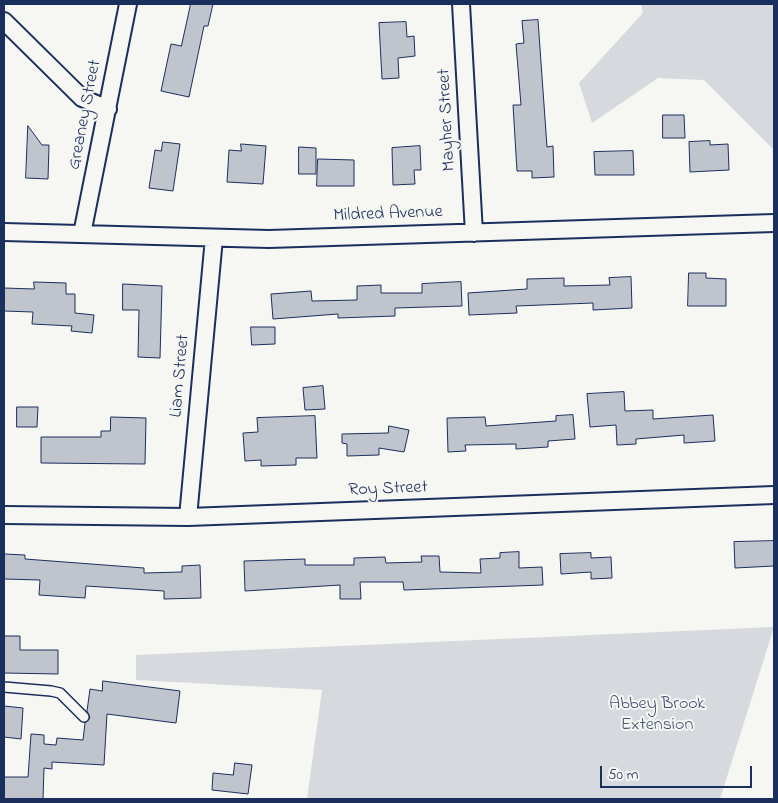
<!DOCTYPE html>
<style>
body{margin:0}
#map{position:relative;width:778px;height:803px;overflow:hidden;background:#f6f6f2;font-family:"Indie Flower",sans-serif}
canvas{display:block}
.frame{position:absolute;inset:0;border:5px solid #1b2f5e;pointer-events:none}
.scale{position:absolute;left:600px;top:766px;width:152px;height:22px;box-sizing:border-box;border:2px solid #1b2f5e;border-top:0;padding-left:6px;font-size:15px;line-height:18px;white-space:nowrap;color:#1b2f5e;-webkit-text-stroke:4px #f6f6f2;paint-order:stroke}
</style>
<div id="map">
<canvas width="778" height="803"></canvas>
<div class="frame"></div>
<div class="scale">50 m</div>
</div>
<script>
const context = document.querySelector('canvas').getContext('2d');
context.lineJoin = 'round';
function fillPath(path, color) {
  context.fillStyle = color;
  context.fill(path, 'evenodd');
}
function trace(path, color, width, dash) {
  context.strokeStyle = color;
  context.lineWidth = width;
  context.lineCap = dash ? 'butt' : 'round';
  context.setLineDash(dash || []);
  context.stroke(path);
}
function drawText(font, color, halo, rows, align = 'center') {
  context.font = font + ' "Indie Flower",sans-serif';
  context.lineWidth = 4;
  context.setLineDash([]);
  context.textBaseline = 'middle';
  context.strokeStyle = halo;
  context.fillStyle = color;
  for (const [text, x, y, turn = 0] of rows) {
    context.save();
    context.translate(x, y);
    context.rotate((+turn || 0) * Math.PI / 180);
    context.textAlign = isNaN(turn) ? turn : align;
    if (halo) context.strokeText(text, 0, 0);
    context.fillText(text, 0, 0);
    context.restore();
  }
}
const green = new Path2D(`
 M641 4H774V150L704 80 658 78 592 123 579 83 643 13Z
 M774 627 720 799H307L322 690 136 680V655Z`);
const building = new Path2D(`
 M191 4H213L208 26H204L189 97 161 91 171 44 181 46Z
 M538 20 547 147 553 146 554 177 532 178V171H517L513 105H521L516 44 524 43 522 21Z
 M406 22 407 37 414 36 415 56 398 58 399 78 382 79 379 23Z
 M663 115H684L685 138H663Z
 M28 126 42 145H49L48 179 26 178Z
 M710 141V145L728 144 729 170 690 172 689 142Z
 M163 142 180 144 173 191 149 188 155 150 161 151Z
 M241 144 266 146 263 184 227 182 229 150 241 151Z
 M420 146 421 170H414L415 184 393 185 392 148Z
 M299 147 316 148V174H299Z
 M633 151 634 175H595L594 152Z
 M318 159 354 160V186H317Z
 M689 273H706V278L726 279V306H688Z
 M631 277 632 308 593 310V303L516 306 517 313 469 315 468 293 527 289V279L564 278V286L610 285 609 278Z
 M34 282 66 283V294H75V313L94 315 92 333 71 331 72 326 32 324 33 312 4 311V288L34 289Z
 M461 282 462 306 395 308V316L338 318V314L273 319 271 294 311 291 312 301 357 300V286L381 285V293H422V284Z
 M123 284 162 286 160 358 138 357 139 310H123Z
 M251 327H275V344L252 345Z
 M323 386 325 409 305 410 303 388Z
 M624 392 625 411 653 410V419L713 415 715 441 684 443V435L636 439V444L617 445 616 425 590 427 587 394Z
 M17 407H38L37 427H17Z
 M573 415 575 439 548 441V447L516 449V444L465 445 466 451 448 452 447 418 485 417 486 426 556 421V416Z
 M315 416 317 458H296V465L261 466V460L245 461 243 433 258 432 257 418Z
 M111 417 146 418 145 464 41 463V437H101V431H110Z
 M389 426 409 430 404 452 379 448V455L347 456V444L342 443V434L388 433Z
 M774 541V566L735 568 734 542Z
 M519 552V568L542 567 543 585 404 590 403 582H360L361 599H340V585L245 591 244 561 305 559V565H354V558L385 557 386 563 422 562 421 556H439L440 572 481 573 480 559 500 558V553Z
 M591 553V558L611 557 612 578 591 579V572L561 574 560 554Z
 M4 554 25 555V559L144 568V573L182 572V566L200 565 201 598 164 599V591L86 586 85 598 39 595 40 580 4 579Z
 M4 636H20V650H58V674L4 673Z
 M103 681 180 691 176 723 107 714 104 765 52 762V769L44 768 43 799H4V777H28L31 734 44 735V744L56 745 57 738 83 740 85 723 90 718 87 711 90 689 102 691Z
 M4 706 23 708 21 739 4 737Z
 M235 763 252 765 248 794 212 790 213 773 233 775Z`);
const lane = new Path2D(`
 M4 687 51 691 60 693 84 717`);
const street = new Path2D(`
 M461 4 474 233
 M4 21 82 98 108 109
 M4 232 269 239 774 223
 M82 234 128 4
 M4 515 188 517 774 495
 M188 517 214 238`);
const streetNames = [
 ["Greaney Street",86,115,-79],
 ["Mayher Street",448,120,-93],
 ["Mildred Avenue",388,215,-2],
 ["Liam Street",181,376,-85],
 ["Roy Street",388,490,-2]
];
const parkNames = [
 ["Abbey Brook",657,705],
 ["Extension",657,726]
];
fillPath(green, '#d6d9dd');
fillPath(building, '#c0c4cd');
trace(building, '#1b2f5e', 1);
trace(lane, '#1b2f5e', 12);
trace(street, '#1b2f5e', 20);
trace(lane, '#f6f6f2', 9);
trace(street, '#f6f6f2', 16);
drawText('18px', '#1b2f5e', '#f6f6f2', streetNames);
drawText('18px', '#405177', '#f6f6f2', parkNames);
</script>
